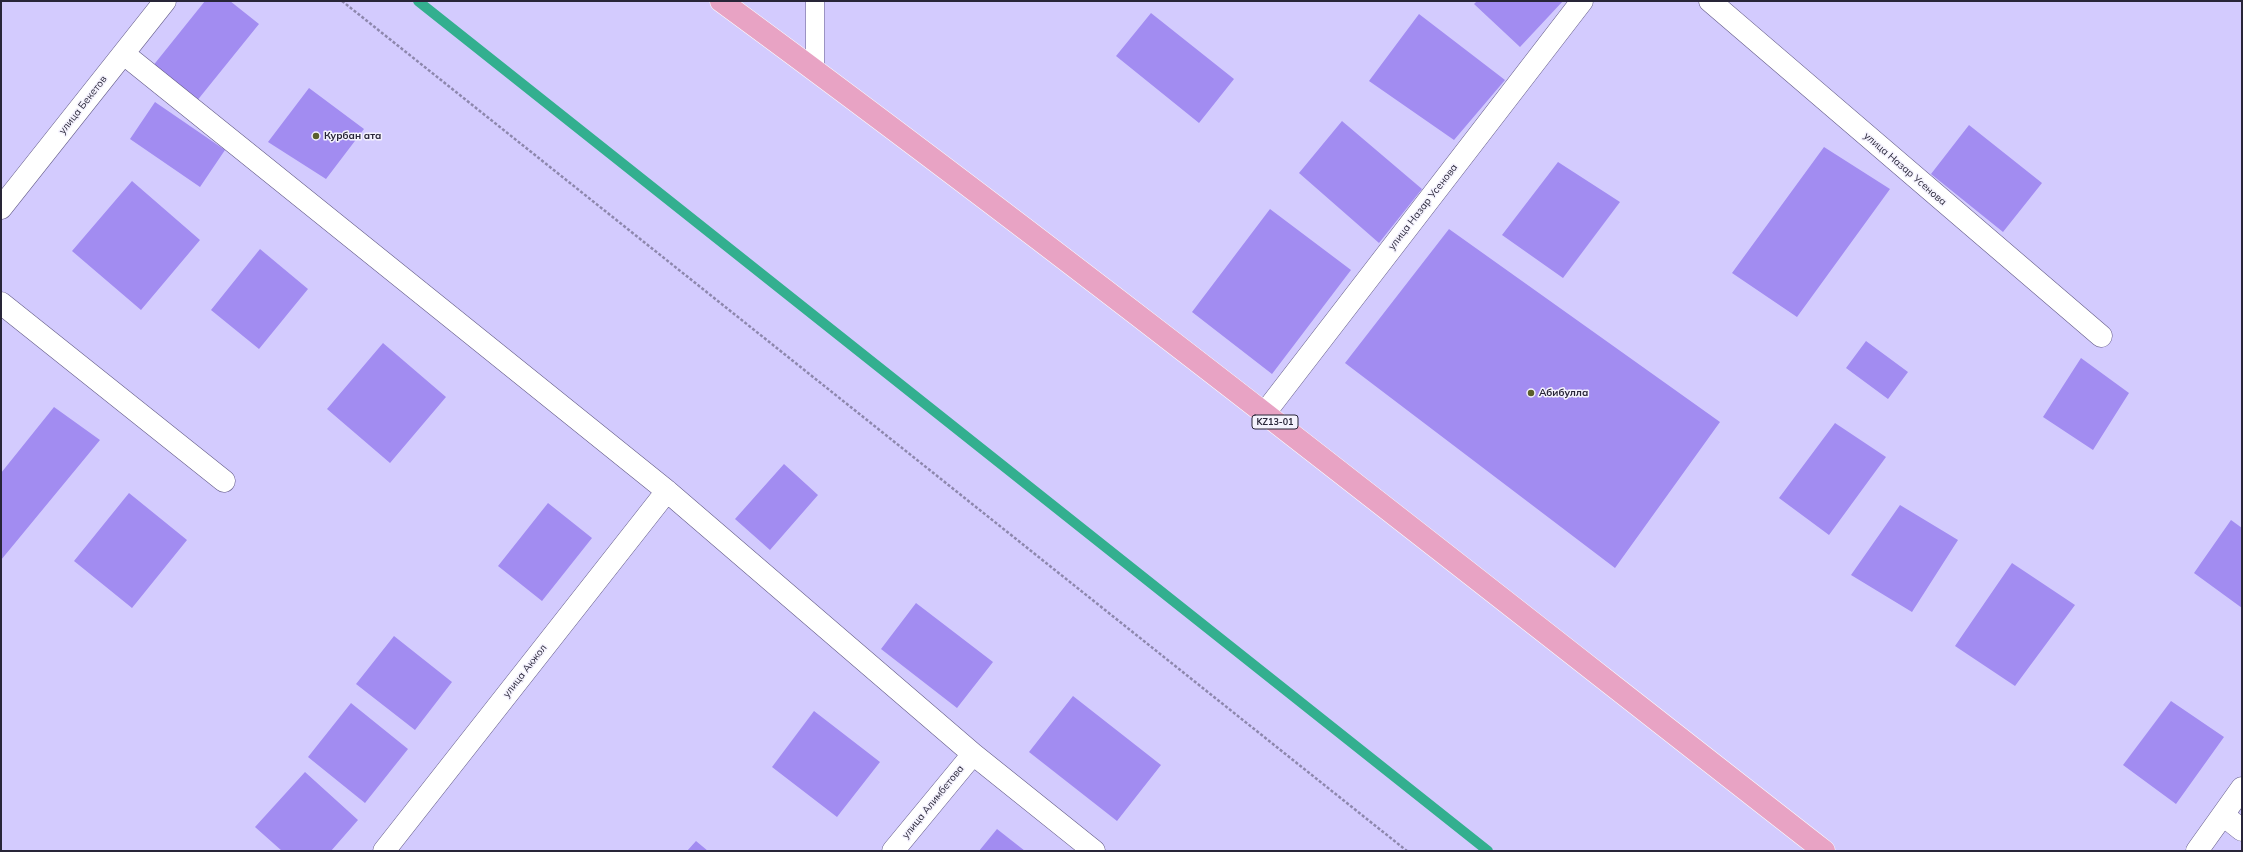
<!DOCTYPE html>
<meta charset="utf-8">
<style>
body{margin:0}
#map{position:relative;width:2243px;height:852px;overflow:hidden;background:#d3cbfe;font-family:Mulish,sans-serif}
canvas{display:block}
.frame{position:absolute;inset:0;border:2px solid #282538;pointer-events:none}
</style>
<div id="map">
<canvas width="2243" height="852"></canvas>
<div class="frame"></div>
</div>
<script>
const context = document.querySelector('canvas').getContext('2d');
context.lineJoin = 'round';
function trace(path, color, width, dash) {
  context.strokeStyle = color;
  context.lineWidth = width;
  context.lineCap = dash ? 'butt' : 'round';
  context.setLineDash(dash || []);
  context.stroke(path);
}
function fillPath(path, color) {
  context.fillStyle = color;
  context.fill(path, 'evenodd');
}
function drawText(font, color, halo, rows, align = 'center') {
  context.font = font + ' Mulish,sans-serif';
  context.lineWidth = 3;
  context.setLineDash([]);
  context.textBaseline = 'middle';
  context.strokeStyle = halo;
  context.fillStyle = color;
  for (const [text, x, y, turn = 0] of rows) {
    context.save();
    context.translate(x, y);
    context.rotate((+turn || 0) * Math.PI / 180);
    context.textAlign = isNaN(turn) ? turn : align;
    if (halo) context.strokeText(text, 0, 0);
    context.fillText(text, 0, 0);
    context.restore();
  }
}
const stream = new Path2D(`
 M418 1 1488 851`);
const building = new Path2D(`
 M205 1H230L259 24 196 102 152 67Z
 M1477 1H1563L1520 47 1474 4Z
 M1151 13 1234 79 1199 123 1116 56Z
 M1419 14 1505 80 1454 140 1369 81Z
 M309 88 364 129 326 179 268 142Z
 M155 102 225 150 200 187 130 139Z
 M1342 121 1422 189 1379 243 1299 173Z
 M1969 125 2042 183 2003 232 1931 174Z
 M1824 147 1890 189 1797 317 1732 273Z
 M1558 162 1620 202 1563 278 1502 235Z
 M132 181 200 240 141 310 72 251Z
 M1270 209 1351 270 1272 374 1192 312Z
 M1449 229 1720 422 1615 568 1345 363Z
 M260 249 308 289 259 349 211 310Z
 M1866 341 1908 372 1888 399 1846 368Z
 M383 343 446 397 390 463 327 409Z
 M2081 358 2129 393 2093 450 2043 417Z
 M54 407 100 440 1 560V473Z
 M1835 423 1886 457 1829 535 1779 498Z
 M784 464 818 495 770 550 735 519Z
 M129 493 187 540 132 608 74 561Z
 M548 503 592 538 542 601 498 566Z
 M1900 505 1958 540 1912 612 1851 575Z
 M2231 520 2242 528V608L2194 573Z
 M2012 563 2075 605 2015 686 1955 646Z
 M916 603 993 662 957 708 881 649Z
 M394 636 452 682 415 730 356 684Z
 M1073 696 1161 765 1117 821 1029 752Z
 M2171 701 2224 737 2176 804 2123 765Z
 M351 703 408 749 365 803 308 757Z
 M814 711 880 762 837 817 772 767Z
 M305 772 358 820 331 851H282L255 827Z
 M997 829 1025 851H979Z
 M696 841 708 851H687Z`);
const path = new Path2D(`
 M342 1 1407 851`);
const service = new Path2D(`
 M815 70V1`);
const minor = new Path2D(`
 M1710 1 2101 336
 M124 54 667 491 973 754 1094 851
 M1 208 165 1
 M1 303 224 481
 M1264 414 1582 1
 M2223 815 2242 830
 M384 851 667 491
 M893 851 973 754
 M2197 851 2242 788`);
const primary = new Path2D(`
 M721 1C1095 276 1458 565 1824 851`);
const markers = [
 [316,136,4,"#5b5f2c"],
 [1531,393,4,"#5b5f2c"]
];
const shields = [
 [1275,422,46]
];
const shieldNames = [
 ["KZ13-01",1275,422]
];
const streetNames = [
 ["улица Бекетов",83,105,-52],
 ["улица Назар Усенова",1905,169,41],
 ["улица Назар Усенова",1423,207,-52],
 ["улица Акжол",525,671,-52],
 ["улица Алимбетова",933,802,-51]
];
const poiNames = [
 ["Курбан ата",324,136],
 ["Абибулла",1539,393]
];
trace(stream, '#33af8f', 10);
fillPath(building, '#a28cf1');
trace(service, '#645c88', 19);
trace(minor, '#645c88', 23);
trace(primary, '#fff', 23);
trace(path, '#8d87ad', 2.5, [3, 2]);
trace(service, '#fff', 18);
trace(minor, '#fff', 22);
trace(primary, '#e8a3c4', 22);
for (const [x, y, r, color] of markers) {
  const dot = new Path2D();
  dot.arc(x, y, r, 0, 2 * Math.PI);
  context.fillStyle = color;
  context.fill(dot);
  trace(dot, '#f4f2fd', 1.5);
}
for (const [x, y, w] of shields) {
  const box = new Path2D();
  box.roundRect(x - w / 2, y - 7, w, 14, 3);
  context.fillStyle = '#f4f2fd';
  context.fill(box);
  trace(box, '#282538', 1);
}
drawText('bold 9px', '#282538', null, shieldNames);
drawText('10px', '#282538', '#f4f2fd', streetNames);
drawText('bold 10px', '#282538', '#f4f2fd', poiNames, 'left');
</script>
